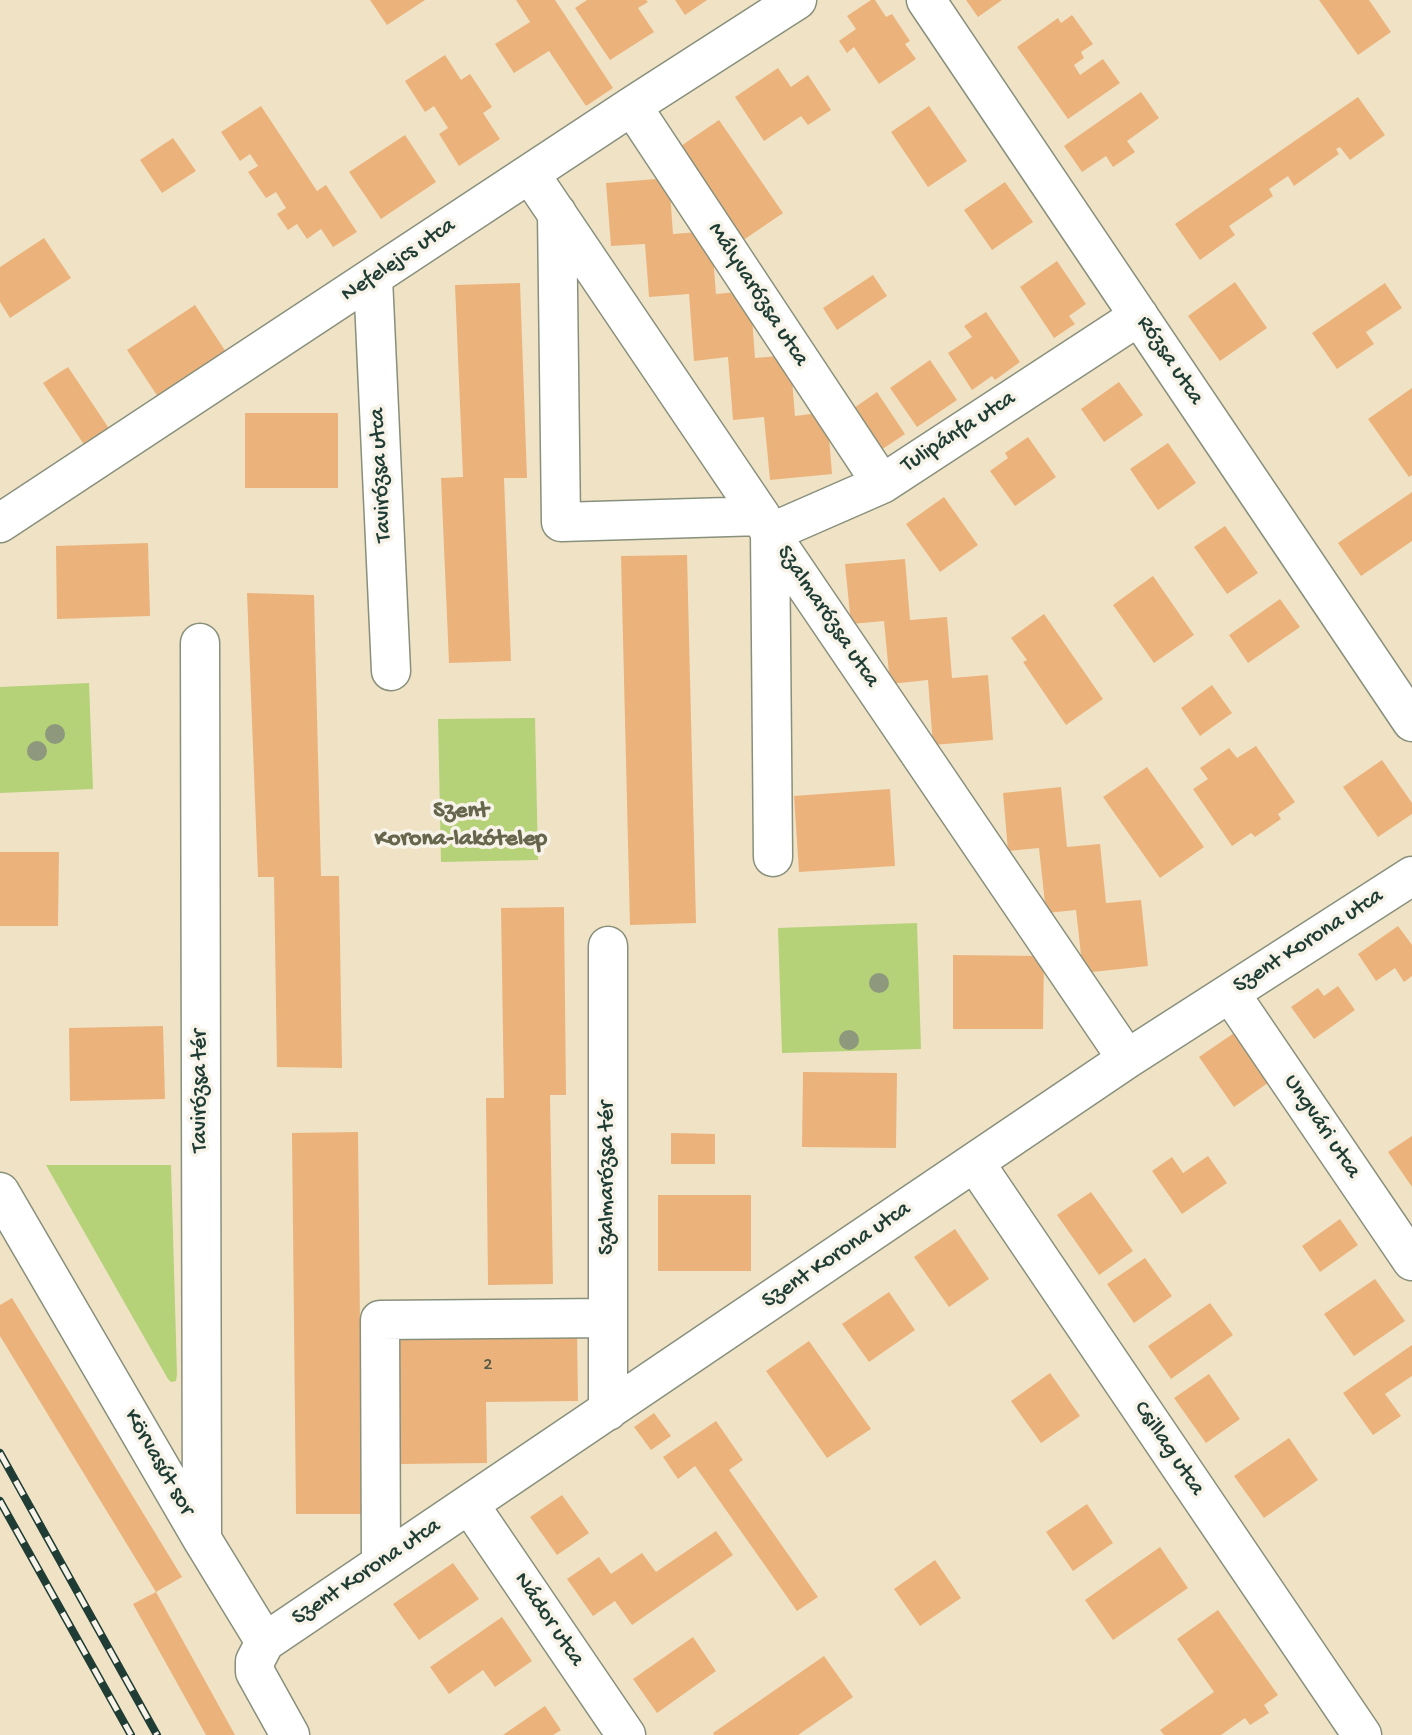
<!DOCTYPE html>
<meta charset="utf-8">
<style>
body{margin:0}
canvas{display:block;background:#f0e2c5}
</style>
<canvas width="1412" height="1735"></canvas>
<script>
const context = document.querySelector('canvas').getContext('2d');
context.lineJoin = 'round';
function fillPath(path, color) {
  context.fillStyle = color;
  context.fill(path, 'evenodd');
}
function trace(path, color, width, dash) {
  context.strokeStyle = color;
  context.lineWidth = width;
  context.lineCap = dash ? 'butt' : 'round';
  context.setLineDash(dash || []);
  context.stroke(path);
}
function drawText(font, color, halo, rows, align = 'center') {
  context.font = font + ' "Gochi Hand",sans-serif';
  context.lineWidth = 7;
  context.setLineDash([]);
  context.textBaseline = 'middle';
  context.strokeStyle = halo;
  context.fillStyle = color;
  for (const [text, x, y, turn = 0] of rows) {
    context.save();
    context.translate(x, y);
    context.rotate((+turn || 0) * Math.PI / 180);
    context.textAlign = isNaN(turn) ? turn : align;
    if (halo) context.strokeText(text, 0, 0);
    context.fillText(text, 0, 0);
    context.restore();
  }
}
const green = new Path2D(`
 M89 683 93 789 0 793V687Z
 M535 718 538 860 441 862 438 719Z
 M917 923 921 1049 782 1053 778 928Z
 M46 1165H171L177 1374 176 1381 171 1382 168 1379Z`);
const building = new Path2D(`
 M370 0H425L387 25Z
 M516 0H555L613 88 586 106 549 51 514 73 495 44 530 22Z
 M587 0H646L648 2 638 8 654 32 610 60 575 8Z
 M675 0H707L685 15Z
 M871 0H875L886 17 892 14 910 41 905 44 916 59 879 84 854 47 847 53 839 41 856 29 847 16Z
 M966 0H1002L978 17Z
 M1319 0H1369L1391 32 1358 55Z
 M1072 15 1093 44 1081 52 1084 58 1074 65 1080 75 1103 59 1120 83 1068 119 1017 47 1058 18 1061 23Z
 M445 55 461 80 470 74 492 107 483 113 500 139 459 166 439 134 448 128 434 106 425 112 405 81Z
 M778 68 791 87 808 75 831 110 808 125 801 116 764 141 735 97Z
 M1141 92 1159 118 1127 141 1135 152 1113 167 1106 156 1082 172 1064 146Z
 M1358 97 1385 135 1350 160 1340 147 1336 149 1339 154 1294 186 1288 176 1269 189 1273 196 1229 226 1235 235 1200 260 1175 224Z
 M261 106 317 191 326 185 357 232 333 247 321 229 307 239 297 224 288 230 277 214 286 208 276 192 266 198 248 172 258 166 250 154 240 161 221 132Z
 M929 106 967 161 928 187 891 132Z
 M719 120 783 213 739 243 675 150Z
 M405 135 436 182 381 219 349 172Z
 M173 138 196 171 162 193 140 160Z
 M669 178 673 234 711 231 716 294 750 291 755 358 790 355 795 416 827 412 832 474 770 480 764 417 733 420 728 357 694 361 689 294 649 297 645 244 611 246 606 183Z
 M1005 182 1033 222 992 250 964 210Z
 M44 238 71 278 10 318 0 302V267Z
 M1057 261 1086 304 1069 316 1075 324 1054 338 1020 287Z
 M873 275 887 296 837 330 823 308Z
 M1235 282 1267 328 1220 361 1188 316Z
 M520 283 527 478H504L511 661 449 663 441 478 463 477 455 285Z
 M1385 283 1402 308 1366 332 1374 344 1337 369 1312 333Z
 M195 305 226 352 158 397 127 350Z
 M986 312 1020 362 995 380 992 376 972 390 948 353 972 337 964 326Z
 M930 360 957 400 917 427 890 388Z
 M68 367 112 433 87 449 43 383Z
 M1119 382 1143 415 1104 442 1081 409Z
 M1412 388V475L1409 477 1368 419Z
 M877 392 905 434 869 458 841 417Z
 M245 413H338V488H245Z
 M1028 437 1056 477 1015 506 990 471 1008 458 1005 453Z
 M1168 443 1196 483 1158 510 1130 469Z
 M1412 492V541L1361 576 1338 543Z
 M944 497 978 545 940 572 906 524Z
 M1225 526 1258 573 1227 594 1194 547Z
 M148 543 150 616 57 619 56 546Z
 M687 555 696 923 630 925 621 556Z
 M905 559 910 620 947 617 952 678 988 675 993 740 933 745 928 680 890 684 884 621 851 624 845 564Z
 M1153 576 1194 635 1154 663 1113 605Z
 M247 593 314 595 321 876H339L342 1068 277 1067 274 877H258Z
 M1280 599 1300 627 1248 663 1229 635Z
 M1044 614 1103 699 1066 725 1023 662 1027 660 1011 638Z
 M1212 685 1232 713 1200 736 1181 708Z
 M1256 746 1295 802 1278 814 1281 819 1255 837 1251 833 1232 846 1193 789 1208 779 1200 768 1229 748 1237 758Z
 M1382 760 1412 803V814L1378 837 1343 787Z
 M1147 767 1204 847 1160 878 1103 797Z
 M1061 787 1067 847 1100 844 1106 903 1141 900 1148 966 1083 973 1076 910 1046 913 1039 848 1008 851 1003 793Z
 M890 789 895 866 799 872 794 796Z
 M0 852H59L58 926H0Z
 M564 907 566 1095H550L553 1284 488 1285 486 1098H504L501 908Z
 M1398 926 1412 945V976L1404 982 1395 968 1376 981 1358 954Z
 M953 955 1044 956 1043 1029H953Z
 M1338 986 1355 1010 1314 1039 1291 1007 1318 988 1324 996Z
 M163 1026 165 1099 70 1101 69 1028Z
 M1237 1031 1272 1080 1234 1107 1199 1057Z
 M803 1072 897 1073 896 1148 802 1147Z
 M358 1132 362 1514H296L292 1133Z
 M671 1133 715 1134V1164H671Z
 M1412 1136V1187L1388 1152Z
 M1208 1156 1227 1183 1182 1214 1152 1171 1172 1157 1183 1173Z
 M1091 1192 1133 1251 1099 1275 1057 1215Z
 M658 1195H751V1271H658Z
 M1340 1219 1358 1245 1320 1272 1302 1246Z
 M955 1229 989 1279 949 1307 914 1257Z
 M1145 1258 1172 1296 1134 1323 1107 1284Z
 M1375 1279 1405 1321 1354 1356 1324 1314Z
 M889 1292 915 1330 869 1362 842 1324Z
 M12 1298 182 1577 156 1592 0 1336V1305Z
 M1210 1303 1233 1335 1171 1379 1148 1346Z
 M577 1329 578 1401 486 1402 487 1463 401 1464 399 1331Z
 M809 1341 871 1429 827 1458 766 1371Z
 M1412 1345V1376L1385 1394 1401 1416 1373 1435 1343 1393Z
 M1050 1373 1080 1416 1041 1443 1011 1401Z
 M1209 1374 1240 1419 1206 1443 1174 1398Z
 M654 1413 671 1436 651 1450 634 1427Z
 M716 1421 743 1460 729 1470 818 1597 797 1611 695 1466 678 1479 663 1457Z
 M1289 1438 1318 1480 1264 1518 1234 1476Z
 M562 1495 589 1533 557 1555 530 1517Z
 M1087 1504 1113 1543 1073 1571 1046 1532Z
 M716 1531 733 1555 632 1625 615 1601 593 1616 567 1579 599 1557 611 1574 642 1553 656 1572Z
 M1160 1547 1188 1588 1113 1640 1085 1600Z
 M935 1560 961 1598 920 1626 894 1589Z
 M453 1563 479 1599 419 1640 393 1604Z
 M156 1592 235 1735H206L133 1604Z
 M1218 1610 1278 1695 1264 1705 1269 1713 1250 1725 1245 1718 1221 1735H1164L1160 1730 1214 1692 1177 1639Z
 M502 1617 532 1661 495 1687 483 1670 449 1694 430 1667Z
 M693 1637 716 1671 657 1713 633 1679Z
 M824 1656 853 1697 798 1735H714L713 1733Z
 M545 1706 561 1730 553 1735H503Z`);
const minor = new Path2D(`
 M926 0 1412 722
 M632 106 882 484
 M530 174 761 516 770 533 1127 1059
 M557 213 561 522 761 516
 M373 278 391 671
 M0 523 632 106 797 0
 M770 533 882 484 1139 316
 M770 533 773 857
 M200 643 202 1539
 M608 946V1411
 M1230 993 1412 1261
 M975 1163 1362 1735
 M0 1192 202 1539 265 1642
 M469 1504 626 1735
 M381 1563 380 1320 608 1318
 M290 1735 255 1672V1661L265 1642 1127 1059 1412 876`);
const rail = new Path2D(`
 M0 1453 157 1735
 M0 1501 131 1735`);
const trees = [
 [55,734],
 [37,751],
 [879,983],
 [849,1040]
];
const numberNames = [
 ["2",488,1366]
];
const streetNames = [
 ["Nefelejcs utca",399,261,-34],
 ["Mályvarózsa utca",757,295,57],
 ["Rózsa utca",1169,361,56],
 ["Tulipánfa utca",959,433,-33],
 ["Tavirózsa utca",382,475,-93],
 ["Szalmarózsa utca",827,617,56],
 ["Szent Korona utca",1309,942,-33],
 ["Tavirózsa tér",201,1091,-90],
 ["Ungvári utca",1321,1127,56],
 ["Szalmarózsa tér",608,1178,-90],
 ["Szent Korona utca",837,1256,-34],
 ["Csillag utca",1168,1449,56],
 ["Körvasút sor",158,1463,60],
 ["Szent Korona utca",367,1573,-34],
 ["Nádor utca",548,1620,56]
];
const neighbourhoodNames = [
 ["Szent",461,812],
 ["Korona-lakótelep",461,840]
];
fillPath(green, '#b5d279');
fillPath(building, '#ebb37b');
trace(minor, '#88907c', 41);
trace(minor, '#fff', 38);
trace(rail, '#1f3d34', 8);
trace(rail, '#f7f3e8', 5, [16]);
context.fillStyle = '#8e987d';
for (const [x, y] of trees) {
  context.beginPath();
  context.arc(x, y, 10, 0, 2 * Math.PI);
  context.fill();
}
drawText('19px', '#525a46', null, numberNames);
drawText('23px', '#1f3d34', '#f7f3e8', streetNames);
drawText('bold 24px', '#66664d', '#f7f3e8', neighbourhoodNames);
</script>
